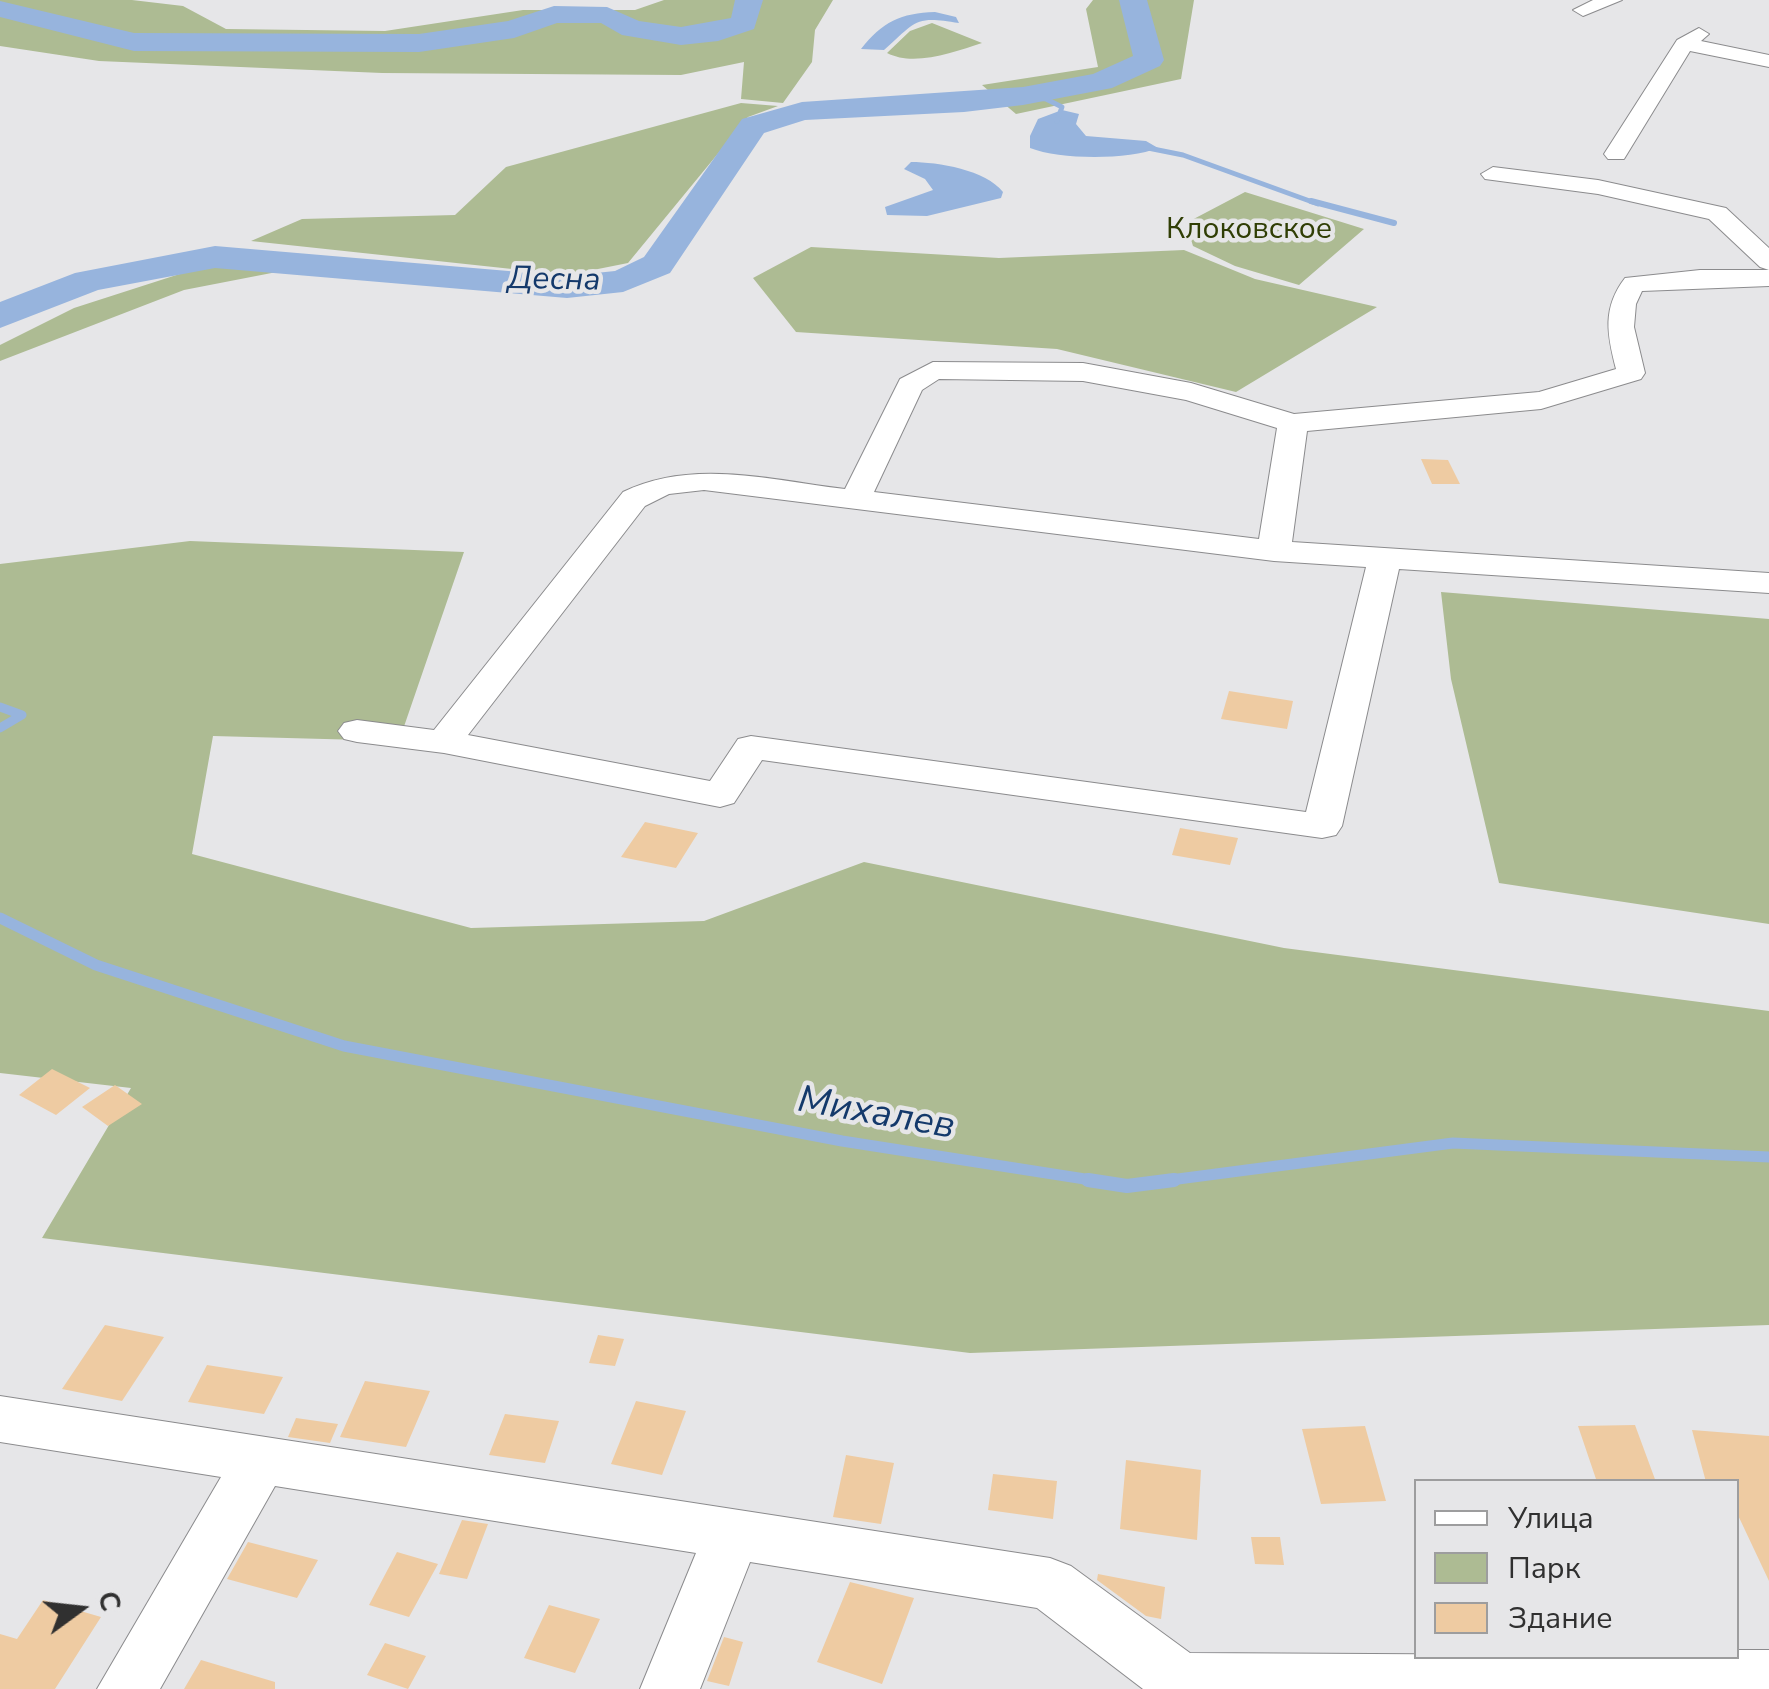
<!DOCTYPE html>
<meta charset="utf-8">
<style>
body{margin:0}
#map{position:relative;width:1769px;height:1689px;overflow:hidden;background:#e6e6e8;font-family:"Nunito Sans",sans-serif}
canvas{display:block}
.legend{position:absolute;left:1414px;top:1479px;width:325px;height:180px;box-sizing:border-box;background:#e6e6e8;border:2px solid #9d9d9e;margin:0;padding:12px 18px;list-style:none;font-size:30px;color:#303030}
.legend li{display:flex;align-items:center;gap:20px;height:50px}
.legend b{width:50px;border:2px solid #9d9d9e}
.north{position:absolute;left:30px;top:1559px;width:100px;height:100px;-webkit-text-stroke:8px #e6e6e8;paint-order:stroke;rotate:75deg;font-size:28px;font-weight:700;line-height:40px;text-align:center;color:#303030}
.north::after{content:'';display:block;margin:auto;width:35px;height:45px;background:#303030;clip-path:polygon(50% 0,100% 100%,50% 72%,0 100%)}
</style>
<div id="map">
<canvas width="1769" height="1689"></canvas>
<ul class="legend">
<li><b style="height:12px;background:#fff"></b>Улица</li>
<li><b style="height:28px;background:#adbb93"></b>Парк</li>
<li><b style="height:28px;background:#eecba2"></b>Здание</li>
</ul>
<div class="north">С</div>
</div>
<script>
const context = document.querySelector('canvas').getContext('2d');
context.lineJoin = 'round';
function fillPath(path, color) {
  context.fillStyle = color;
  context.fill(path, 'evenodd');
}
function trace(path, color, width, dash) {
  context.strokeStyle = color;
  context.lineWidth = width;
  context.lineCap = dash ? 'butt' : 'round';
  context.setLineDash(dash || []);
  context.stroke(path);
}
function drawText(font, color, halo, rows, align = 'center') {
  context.font = font + ' "Nunito Sans",sans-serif';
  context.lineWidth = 9;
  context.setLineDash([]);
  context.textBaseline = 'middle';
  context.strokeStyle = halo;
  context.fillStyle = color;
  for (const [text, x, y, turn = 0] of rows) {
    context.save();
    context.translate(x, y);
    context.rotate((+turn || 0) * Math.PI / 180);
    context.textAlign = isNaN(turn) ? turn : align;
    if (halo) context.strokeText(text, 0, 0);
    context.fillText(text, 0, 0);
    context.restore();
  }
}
const green = new Path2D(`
 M0 0H132L183 6 226 29 385 31 523 10H635L664 0H833L815 30 812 62 783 103 741 99 744 62 681 75 382 73 99 61 0 46Z
 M1093 0H1194L1181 79 1016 114 982 85 1098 67 1086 9Z
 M932 23 982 43C954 52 914 67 887 53L910 31Z
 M741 103 778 106 748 117 628 263 568 275 251 241 302 219 455 215 506 167Z
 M1245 192 1364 229 1299 285 1235 266 1193 246 1186 223Z
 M811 247 999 258 1184 250 1255 279 1377 307 1236 392 1057 349 796 332 753 278Z
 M220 261 287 270 184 290 0 361V345L74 308Z
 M190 541 464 552 399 741 213 736 192 854 471 928 704 921 864 862 1284 948 1769 1011V1325L970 1353 42 1238 131 1088 0 1073V564Z
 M1441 592 1769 619V924L1499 883 1451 679Z`);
const water = new Path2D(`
 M935 12 956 17 959 23C913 15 916 22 884 50L861 49C882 22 901 13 935 12Z
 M1062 110 1079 114 1076 124 1086 136 1146 141 1158 148C1129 160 1060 160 1030 148V136L1038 119Z
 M911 162C938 162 986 170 1003 192L1001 198 927 216 887 215 885 207 933 190 925 179 904 169Z`);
const streamFar4 = new Path2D(`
 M1023 96 1046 99 1062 107 1057 121
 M1148 148 1183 155 1318 204`);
const streamFar3 = new Path2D(`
 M1311 201 1394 223`);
const streamFar2 = new Path2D(`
 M0 707 22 715 0 728`);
const streamFar1 = new Path2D(`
 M0 918 96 965 344 1046 842 1141 1104 1182
 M1155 1182 1453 1143 1769 1157`);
const stream = new Path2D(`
 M1088 1180 1127 1186 1174 1180`);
const river = new Path2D(`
 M735 0H763L754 29 718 41 681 45 622 35 601 23H557L514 38 419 52 134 51 0 17V1L134 33 419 34 508 21 554 6 607 7 639 21 681 27 731 18Z
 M1119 0H1147L1164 60 1160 66 1112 88 1023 105 964 112 805 120 764 133 670 273 623 292 567 298 215 268 98 290 0 328V302L75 273 215 246 567 276 615 271 644 257 742 119 802 102 1023 87 1093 74 1133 56Z`);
const building = new Path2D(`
 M1421 459 1448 460 1460 484H1432Z
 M1229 691 1293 701 1287 729 1221 719Z
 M645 822 698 833 676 868 621 857Z
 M1180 828 1238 838 1230 865 1172 855Z
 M52 1069 90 1088 56 1115 19 1095Z
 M115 1085 142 1104 108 1126 82 1107Z
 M105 1325 164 1337 122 1401 62 1389Z
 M598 1335 624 1339 615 1366 589 1363Z
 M207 1365 283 1377 264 1414 188 1402Z
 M365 1381 430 1391 406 1447 340 1437Z
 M636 1401 686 1411 662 1475 611 1464Z
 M505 1414 559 1421 545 1463 489 1455Z
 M296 1418 338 1424 330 1443 288 1437Z
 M1635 1425 1656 1482H1597L1578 1426Z
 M1365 1426 1386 1501 1321 1504 1302 1429Z
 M1692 1430 1769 1436V1581L1736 1511V1482H1706Z
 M846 1455 894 1463 881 1524 833 1517Z
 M1126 1460 1201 1470 1197 1540 1120 1529Z
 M993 1474 1057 1481 1053 1519 988 1510Z
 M462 1520 488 1524 467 1579 439 1574Z
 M1251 1537H1280L1284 1565 1255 1564Z
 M248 1542 318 1560 297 1598 227 1579Z
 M397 1552 438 1564 409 1617 369 1605Z
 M1098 1574 1165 1587 1161 1619 1146 1616 1097 1580Z
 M850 1582 914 1598 882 1684 817 1662Z
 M43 1600 101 1617 55 1689H0V1634L17 1639Z
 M549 1605 600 1619 575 1673 524 1658Z
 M724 1637 743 1642 729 1686 707 1681Z
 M385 1643 426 1656 408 1689 367 1675Z
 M201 1660 275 1682V1689H184Z`);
const minor = new Path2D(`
 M1593 0H1622L1583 16 1573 10Z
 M1699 28 1709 34 1701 41 1769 55V67L1690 51 1624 159H1608L1604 154 1677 40Z
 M1493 167 1598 180 1726 208 1769 248V270L1760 267 1709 219 1598 194 1485 179 1481 174Z
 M1700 270H1769V286L1642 291 1636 304 1634 327 1645 373 1641 379 1541 409 1307 431 1292 542 1769 573V593L1399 569 1342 826 1336 835 1322 838 762 760 734 803 720 807 444 753 357 742 344 739 338 731 344 723 357 720 434 730 623 492C692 458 771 480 845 489L900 379 933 362 1083 363 1191 383 1294 414 1539 392 1616 369C1607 334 1602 308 1625 278ZM939 379 1083 381 1186 400 1277 428 1259 539 874 492 922 390ZM704 490 1274 561 1366 567 1306 812 751 736 738 739 710 781 468 735 645 506 669 494Z
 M0 1396 1050 1558 1071 1566 1190 1653 1736 1656V1650H1769V1689H1143L1037 1608 750 1562 700 1689H640L696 1553 275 1486 160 1689H97L221 1477 0 1442Z`);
const farParknames = [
 ["Клоковское",1249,231]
];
const farWaternames = [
 ["Десна",554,281,1]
];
const waterNames = [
 ["Михалев",876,1115,10]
];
fillPath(green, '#adbb93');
fillPath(water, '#97b4dd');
trace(streamFar4, '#97b4dd', 5);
trace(streamFar3, '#97b4dd', 6);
trace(streamFar2, '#97b4dd', 9);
trace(streamFar1, '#97b4dd', 11);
trace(stream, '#97b4dd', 14);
fillPath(river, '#97b4dd');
fillPath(building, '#eecba2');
trace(minor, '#8b8b8d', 2);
fillPath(minor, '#fff');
drawText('30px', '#303e05', '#e6e6e8', farParknames);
drawText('italic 32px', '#14396b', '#e6e6e8', farWaternames);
drawText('italic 38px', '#14396b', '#e6e6e8', waterNames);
</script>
